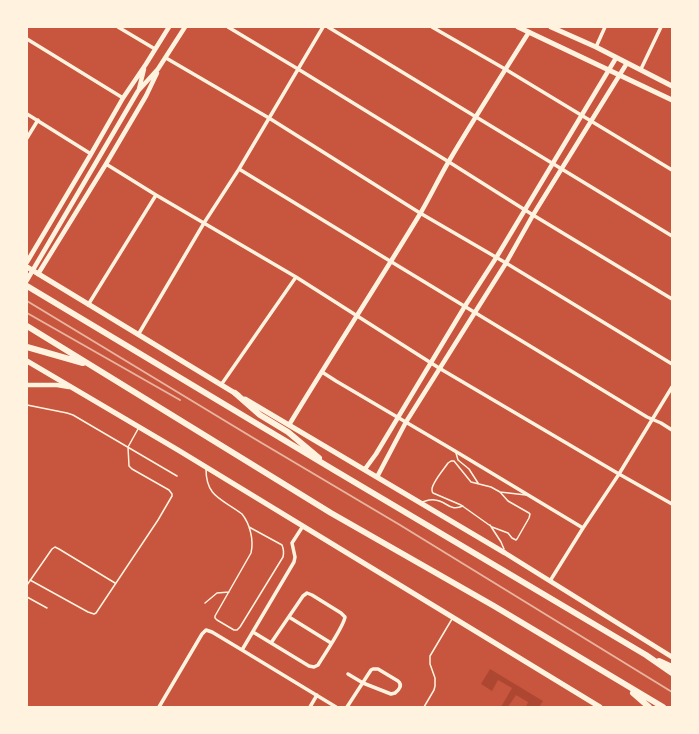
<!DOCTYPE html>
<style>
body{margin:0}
#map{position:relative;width:699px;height:734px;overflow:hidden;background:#c8553d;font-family:"Space Grotesk",sans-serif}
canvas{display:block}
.frame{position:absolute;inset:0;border:28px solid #fff3e0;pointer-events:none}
</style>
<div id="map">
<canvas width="699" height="734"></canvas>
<div class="frame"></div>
</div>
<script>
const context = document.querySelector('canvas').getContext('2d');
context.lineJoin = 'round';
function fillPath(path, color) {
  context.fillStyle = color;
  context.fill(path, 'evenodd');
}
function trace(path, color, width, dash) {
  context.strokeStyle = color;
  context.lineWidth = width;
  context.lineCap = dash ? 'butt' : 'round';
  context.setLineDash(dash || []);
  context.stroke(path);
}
const green = new Path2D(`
 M490 669 543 701 539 707H526L528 702 516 695 508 707H501L512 688 498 680 492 691 481 684Z`);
const service = new Path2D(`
 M27 405 67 413 73 415 177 476
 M456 453 458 460 469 469 478 483
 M451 461H454L471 482 491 487 500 492 508 501 529 513 530 514 529 518 517 539 516 540 512 538 508 533 492 527 461 505 433 493C432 492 432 491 432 490 431 484 444 469 448 463Z
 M206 469C206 498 223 499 242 514 250 524 254 540 251 553L215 616V618L217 620 234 630H237L240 627 283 557C284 553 284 550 282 545L249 527
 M500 492 526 495
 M422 502C426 501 430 499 435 500 447 501 449 512 463 506
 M490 525 501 542 504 549
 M30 580 88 612 94 614 96 613 158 520 172 496V494L169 490 132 469 129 466 128 447 138 429
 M27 585 52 549 55 547 59 549 115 583
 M27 597 47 608
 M205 603 217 593 229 592
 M424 707 434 690 435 686V678L430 664V656L452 619`);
const minor = new Path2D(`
 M118 27 155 49
 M228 27 298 69 449 162 533 215 672 299
 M328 27 672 236
 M432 27 505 69 672 170
 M27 39 123 98
 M596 47 605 27
 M166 58 269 118 420 213 506 263 672 364
 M641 69 661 27
 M27 114 91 154
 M27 138 38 120
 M106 164 156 195 296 277 439 368 619 474 672 504
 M239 169 390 261 647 417 661 423 672 430
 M88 305 156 195
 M138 335 204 223 239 169 323 27
 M322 372 336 381 455 451 583 528
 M221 385 296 277
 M550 581 583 528 619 474 672 387
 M289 617 331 643
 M253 632 309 666 314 667 318 665C324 655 344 626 345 617L341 613 312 595 307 593 303 596 271 643
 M242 650 294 562 295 557 292 543 303 526
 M159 707 202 634 206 630 212 632 242 650 336 707
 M310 707 317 695
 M347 707 371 670 373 669H378L398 681C403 685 399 690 395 693L391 694 363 683 348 674`);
const tertiary = new Path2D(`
 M139 89 144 69
 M27 262 91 154 123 98 146 64 169 27
 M38 274 106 164 146 96 157 73
 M27 280 138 91 158 69 185 27
 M27 385H57L69 387
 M289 425C332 354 377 285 420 214 430 197 439 178 449 161 475 117 502 75 529 32
 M365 469 376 454 465 306 496 258 616 58
 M377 477 406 422 506 263 533 215 627 63`);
const secondary = new Path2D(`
 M518 27 672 100
 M551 27 596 47 672 86
 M27 267 238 395
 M27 361 178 450 600 707
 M245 399 505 553 672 657`);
const motorway = new Path2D(`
 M27 286 334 470 646 655 672 673
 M27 326 331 513 494 606 663 707
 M27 347 83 363
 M235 393 260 415 288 432 319 458
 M659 661 672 667
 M633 693 649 707`);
const rail = new Path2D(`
 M27 301 255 439 400 525 672 692
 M27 313 180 400`);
fillPath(green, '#ae4732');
trace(service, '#fff3e0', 1.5);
trace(minor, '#fff3e0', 3.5);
trace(tertiary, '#fff3e0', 4.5);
trace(secondary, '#fff3e0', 5);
trace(motorway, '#fff3e0', 6);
trace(rail, '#e9b49f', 2);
</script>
